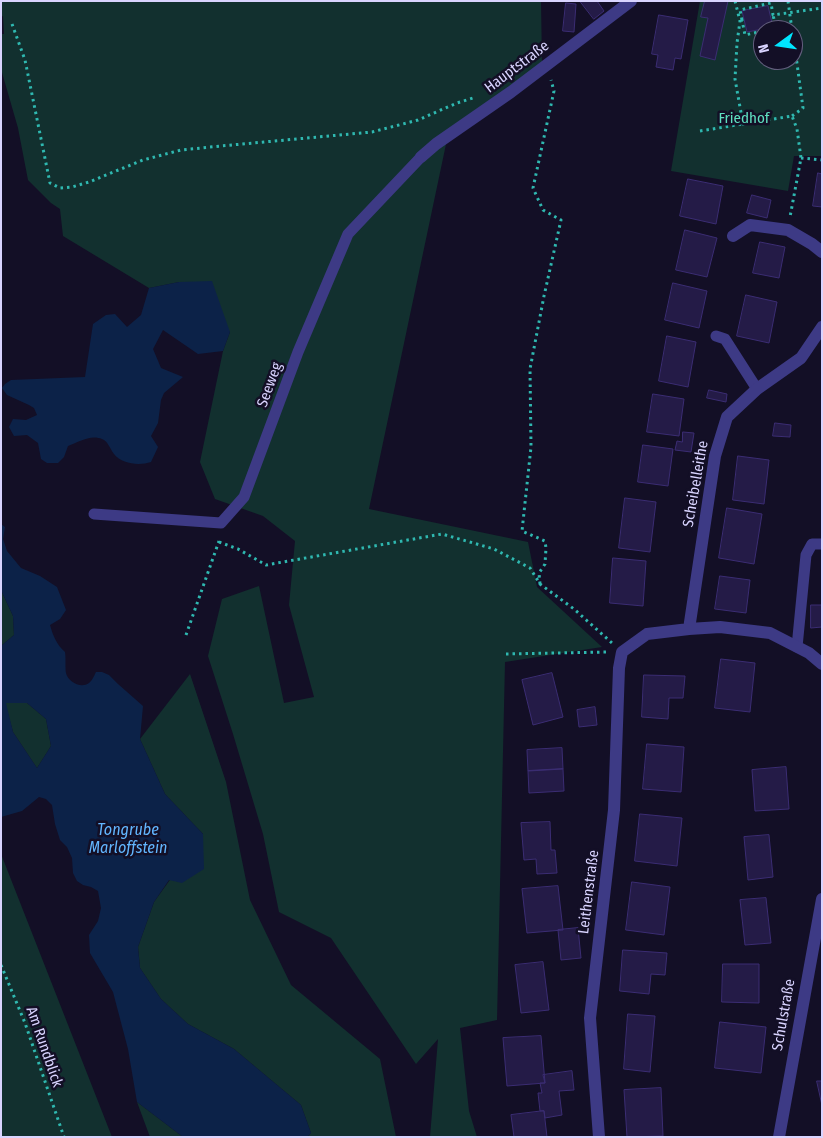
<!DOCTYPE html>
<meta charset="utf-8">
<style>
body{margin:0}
#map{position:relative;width:823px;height:1138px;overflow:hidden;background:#130f26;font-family:"Fira Sans Condensed",sans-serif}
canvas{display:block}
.frame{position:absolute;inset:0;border:2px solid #d9d4ff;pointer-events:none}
.north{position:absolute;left:753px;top:20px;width:50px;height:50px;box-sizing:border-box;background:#130f26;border:1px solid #625e7d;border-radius:50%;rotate:256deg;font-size:14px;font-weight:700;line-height:20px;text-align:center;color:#d9d4ff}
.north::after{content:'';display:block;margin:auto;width:18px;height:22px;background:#00e5ff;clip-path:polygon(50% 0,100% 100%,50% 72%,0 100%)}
</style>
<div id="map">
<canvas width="823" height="1138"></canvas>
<div class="frame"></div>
<div class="north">N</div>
</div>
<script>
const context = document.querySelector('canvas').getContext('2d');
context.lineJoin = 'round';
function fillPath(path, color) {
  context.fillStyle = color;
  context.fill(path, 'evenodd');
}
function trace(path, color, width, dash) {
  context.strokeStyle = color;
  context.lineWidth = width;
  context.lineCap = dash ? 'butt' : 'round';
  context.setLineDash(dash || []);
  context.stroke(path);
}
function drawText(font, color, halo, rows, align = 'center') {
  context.font = font + ' "Fira Sans Condensed",sans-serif';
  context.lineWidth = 5;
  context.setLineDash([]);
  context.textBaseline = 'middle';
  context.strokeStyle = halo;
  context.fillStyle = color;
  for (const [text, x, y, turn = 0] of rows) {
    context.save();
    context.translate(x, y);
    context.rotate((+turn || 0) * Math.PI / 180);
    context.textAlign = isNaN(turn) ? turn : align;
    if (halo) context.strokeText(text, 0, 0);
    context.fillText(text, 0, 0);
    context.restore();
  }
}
const green = new Path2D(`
 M1 1H541L542 64 449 130 369 509 528 542 537 587 602 647 505 662 497 1020 460 1028 469 1111 477 1137H430L438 1039 416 1064 331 938 279 912 263 834 233 734 208 656 222 599 259 586 284 703 314 697 289 605 295 541 263 516 215 499 200 462 223 351 230 332 179 282 149 288 63 236 60 209 51 203 28 180 18 128 1 69V34H4L3 16 1 17Z
 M700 1H822V156H794L788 191 671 171ZM763 30H793V60H763Z
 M1 590 13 616 14 635 1 646Z
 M190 674 226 782 250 900 291 985 380 1059 396 1137H307L311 1133 301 1105 234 1049 188 1024 161 999 140 968 138 947 154 902 203 834 165 794 140 739Z
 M5 703H27L46 719 51 746 37 768 13 732Z
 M1 854 112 1137H1Z
 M137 1102 183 1137H150Z`);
const water = new Path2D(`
 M212 281 230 332 223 351 198 354 163 330 153 349 161 368 183 377 164 393 161 400 158 423 151 436 158 447 151 462C139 466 122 464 114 454 110 449 108 441 102 439 91 434 78 442 68 446L64 457 58 463H47L41 459 38 443 27 435 14 436 9 427 13 419 26 420 37 415 34 408 29 405 7 395 2 388 5 384 11 380 85 377 93 324 106 315 115 314 127 327 141 315 149 288 179 282Z
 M1 524 5 527 3 539 7 551 21 568 40 576 57 587 66 610 60 619 50 625C53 636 57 645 65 652 66 658 65 668 66 673 68 682 81 689 89 683 92 681 94 676 96 672H102L109 675 118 684 143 706 140 739 165 794 203 834 204 869 182 883 169 880 154 902 138 947 140 968 161 999 188 1024 234 1049 301 1105 311 1133 307 1137H183L137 1102 128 1049 113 992 90 953 89 935 98 921 101 908 98 891 91 887 83 885 77 881 73 873 72 858 67 847 60 840 55 824 52 805 46 799 39 797 22 811 1 817V646L14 635 13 616 1 590ZM6 703H27L46 719 51 746 37 768 13 732Z`);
const building = new Path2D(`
 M580 1H597L604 11 594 19Z
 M705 1H728L715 60 700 56 708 18 701 17Z
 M566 3 576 4 574 32 563 31Z
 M768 6 773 27 747 32 742 11Z
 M659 15 688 20 681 59 675 58 673 70 656 67 658 55 652 54Z
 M818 173 822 174V207L813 206Z
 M688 179 723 186 716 224 680 216Z
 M752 195 771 200 767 218 747 213Z
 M685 230 717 238 707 277 676 270Z
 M760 242 785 247 779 278 753 273Z
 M673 283 707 291 699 328 665 320Z
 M746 295 777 302 769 343 737 336Z
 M667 336 696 342 688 387 659 381Z
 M709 390 727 394 726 402 707 398Z
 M653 394 684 399 679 436 647 432Z
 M775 423 791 425 790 437 773 436Z
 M683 432 694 433 691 452 675 450 677 441 682 442Z
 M643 445 673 449 668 486 638 482Z
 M738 456 769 460 764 504 733 500Z
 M625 498 656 502 650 552 619 548Z
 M727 508 762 514 754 564 719 558Z
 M613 558 646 561 643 606 610 603Z
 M720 576 750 580 746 613 715 609Z
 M811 605H822V627L811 628Z
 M721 659 755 663 750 712 715 708Z
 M552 673 563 717 533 725 522 680Z
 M644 675 685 676 683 698H669L668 719 642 717Z
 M595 707 597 725 579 727 577 710Z
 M647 744 684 747 681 792 643 789Z
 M562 748 563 769 528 771 527 750Z
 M786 767 789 809 755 811 752 770Z
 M563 769 564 791 529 793 528 771Z
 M640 814 682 818 677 866 635 861Z
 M550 822 551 850H555L557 873 537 874 536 859 524 860 521 823Z
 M769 835 773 877 748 880 744 837Z
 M632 882 670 887 664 935 626 930Z
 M558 886 563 930 527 933 522 889Z
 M766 898 771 943 745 945 740 900Z
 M578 928 581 958 561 960 558 930Z
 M623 950 667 953 665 975 651 974 649 994 620 991Z
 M543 962 549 1010 521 1013 515 965Z
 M723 964H759V1003L722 1002Z
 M628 1014 655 1016 650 1072 624 1069Z
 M720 1022 766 1027 761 1073 715 1068Z
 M541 1036 545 1083 507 1086 503 1038Z
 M572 1071 574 1090 559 1091 562 1115 545 1118 544 1111H540L538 1093H542L540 1083H545L543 1075Z
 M817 1081H822V1105Z
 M661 1088 663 1136 627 1137 624 1090Z
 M544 1111 547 1137H514L511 1115Z`);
const path = new Path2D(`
 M735 1 740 21 737 43 735 79 743 124 792 116 797 129 801 158 790 217
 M788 1 792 30
 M742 20 740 10 771 3 773 15 822 8
 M741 21 742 20 745 35 763 31
 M12 24 25 60 50 183 60 188 72 187 89 182 143 160 181 150 221 146 372 132 418 120 457 103 473 98
 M766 30 776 28 773 15
 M792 116 803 108 793 34
 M700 131 743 124
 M801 158 822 160
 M219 542 238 549 266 565 442 534 494 549 530 568 540 584 574 609 612 643
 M540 584 539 573 545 564 546 548 545 541 522 531 531 447 530 369 544 296 561 220 543 210 533 188 554 91 551 80
 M186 635 219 541
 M506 654 606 652
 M1 965 25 1023 64 1137`);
const lane = new Path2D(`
 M716 336 725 339 757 389
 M94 514 221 523 244 497 298 352 348 234 421 157
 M797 647 806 555 812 544H822`);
const street = new Path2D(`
 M421 157 436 144 511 92 631 1
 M733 236 750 225 788 230 812 244 822 252
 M689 629 715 456 727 417 757 389 801 358 822 327
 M599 1137 590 1018 614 810 619 668 622 652 647 634 689 629 720 627 770 633 809 653 822 664
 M779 1137 822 899`);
const streetNames = [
 ["Hauptstraße",517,67,-37],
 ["Seeweg",270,385,-70],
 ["Scheibelleithe",696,484,-80],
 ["Leithenstraße",589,892,-83],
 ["Schulstraße",784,1015,-80],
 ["Am Rundblick",44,1047,71]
];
const parkNames = [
 ["Friedhof",744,119]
];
const waterNames = [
 ["Tongrube",128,831],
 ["Marloffstein",128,849]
];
fillPath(green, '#12302f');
fillPath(water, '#0c2248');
fillPath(building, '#241b47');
trace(building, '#3b2d73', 1);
trace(path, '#2fb8b0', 3, [2.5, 4]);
trace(lane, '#3d3a85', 11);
trace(street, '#3d3a85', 12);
drawText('15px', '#d9d4ff', '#130f26', streetNames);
drawText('15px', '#5fe0c0', '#130f26', parkNames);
drawText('italic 16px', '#62b6ff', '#130f26', waterNames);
</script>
